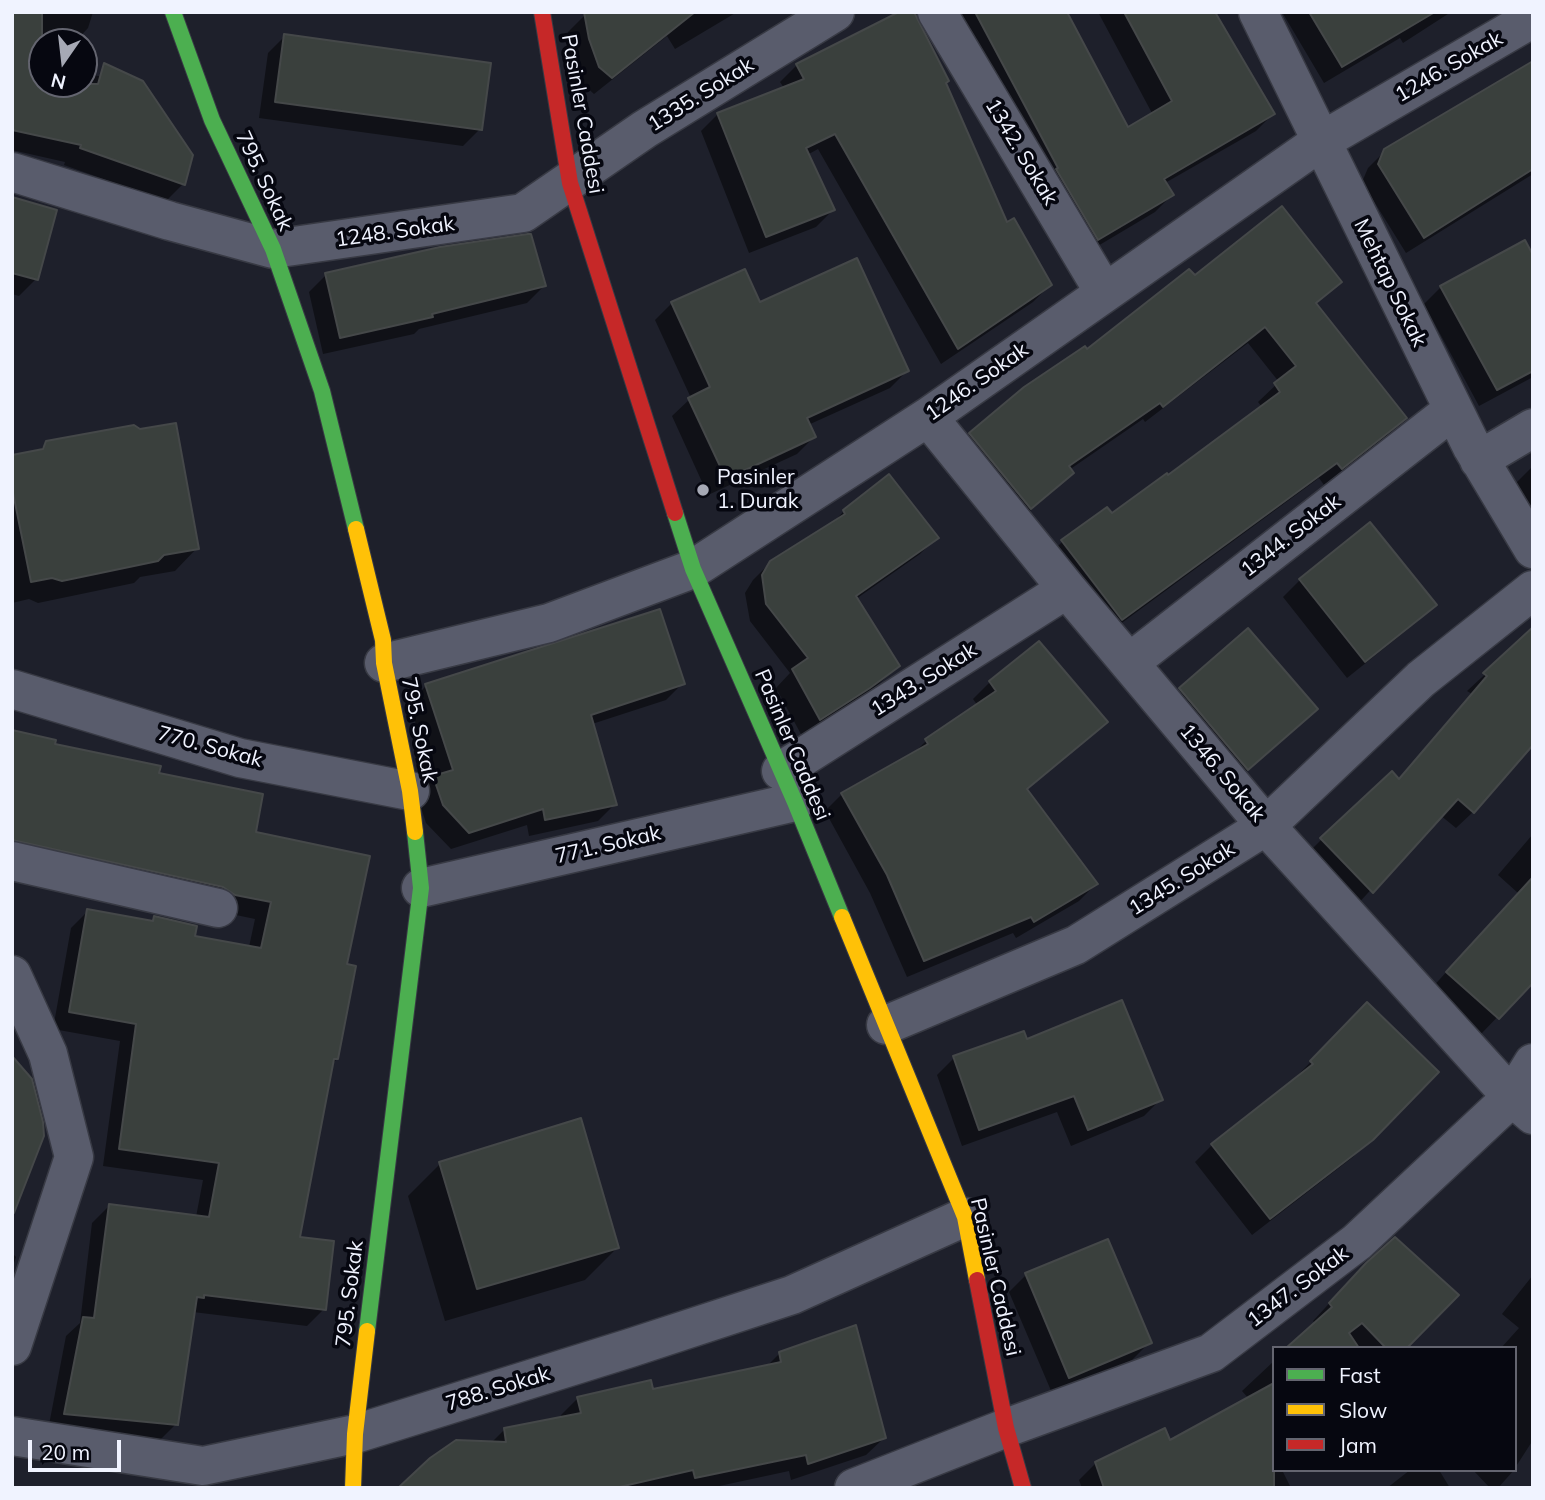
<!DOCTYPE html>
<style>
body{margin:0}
#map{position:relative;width:1545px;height:1500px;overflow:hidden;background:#1e202b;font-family:Mulish,sans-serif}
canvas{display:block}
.frame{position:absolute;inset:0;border:14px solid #f0f3ff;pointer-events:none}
.legend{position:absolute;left:1272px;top:1346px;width:245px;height:126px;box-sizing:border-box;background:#060710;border:2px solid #646570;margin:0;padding:9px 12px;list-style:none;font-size:21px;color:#f0f3ff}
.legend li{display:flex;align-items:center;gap:14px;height:35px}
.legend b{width:35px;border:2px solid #646570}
.north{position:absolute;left:28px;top:28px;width:70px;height:70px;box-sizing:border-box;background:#060710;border:2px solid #646570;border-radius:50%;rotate:194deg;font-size:19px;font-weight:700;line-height:28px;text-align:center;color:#f0f3ff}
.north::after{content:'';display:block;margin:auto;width:24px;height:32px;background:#a6a9b5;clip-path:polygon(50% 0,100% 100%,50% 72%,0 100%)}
.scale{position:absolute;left:28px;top:1440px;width:93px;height:32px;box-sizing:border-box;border:4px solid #f0f3ff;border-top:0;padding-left:9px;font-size:21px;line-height:24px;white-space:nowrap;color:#f0f3ff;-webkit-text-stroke:5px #060710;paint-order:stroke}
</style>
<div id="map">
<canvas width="1545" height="1500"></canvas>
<div class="frame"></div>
<ul class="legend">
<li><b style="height:9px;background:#4caf50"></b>Fast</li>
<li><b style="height:9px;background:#ffc107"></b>Slow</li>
<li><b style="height:9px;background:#c62828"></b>Jam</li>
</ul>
<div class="north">N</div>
<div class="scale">20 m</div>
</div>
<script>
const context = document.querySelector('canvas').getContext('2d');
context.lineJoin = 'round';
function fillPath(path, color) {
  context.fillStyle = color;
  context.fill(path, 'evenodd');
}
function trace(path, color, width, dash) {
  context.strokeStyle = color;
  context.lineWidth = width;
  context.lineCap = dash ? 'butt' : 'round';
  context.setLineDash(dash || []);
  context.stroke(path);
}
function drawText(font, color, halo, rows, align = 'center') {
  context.font = font + ' Mulish,sans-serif';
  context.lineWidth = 7;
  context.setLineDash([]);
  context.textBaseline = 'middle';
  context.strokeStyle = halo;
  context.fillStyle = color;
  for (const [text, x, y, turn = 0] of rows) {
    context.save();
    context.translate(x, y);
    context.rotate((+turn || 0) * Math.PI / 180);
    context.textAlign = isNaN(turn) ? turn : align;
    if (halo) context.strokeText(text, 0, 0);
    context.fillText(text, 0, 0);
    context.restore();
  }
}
const shadow = new Path2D(`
 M12 12H93L88 28 75 42H58L12 30Z
 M588 12H737L675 49 667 36 594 94 583 84 572 57 568 32Z
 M948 12H1064L1128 129 1153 115 1098 12H1215L1273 114 1256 131 1165 183 1172 195 1155 212 1081 256Z
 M1282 12H1451L1403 43 1400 38 1324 83Z
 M285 36 480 129 463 146 259 118 268 53Z
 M12 57 42 64V84H84V73L145 86 183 184 166 201 64 165 65 162 12 150Z
 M1533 63V174L1406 253 1362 182 1368 168 1385 151Z
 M797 65 1006 225 1050 285 1033 302 941 364 818 149 807 155 833 210 816 227 749 253 701 131 718 114 784 88 780 82Z
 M12 199 36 279 19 296 12 294Z
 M1533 251V377L1479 406 1424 304 1441 287Z
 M326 275 544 286 527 303 419 329 414 334 323 354 309 292Z
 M1194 278 1340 282 1315 305 1405 418 1388 435 1324 485 1319 478 1104 636 1046 558 1062 542 1112 516 1168 478 1262 407 1258 402 1279 382 1248 343 1145 422 1143 419 1069 470 1072 473 1055 490 1013 525 953 451 970 434Z
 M672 303 759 305 907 371 890 388 808 425 814 437 797 454 708 495 672 416 691 398 655 320Z
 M47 443 197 548 175 571 140 577 134 583 38 603 29 599 12 603V457L38 452Z
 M1533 466V512L1516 483Z
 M844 511 937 537 920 554 856 599 897 666 880 683 851 705 802 736 776 688 790 673 750 621 745 593 753 580 771 562 831 525Z
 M1369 524 1434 605 1417 622 1347 678 1283 597 1300 580Z
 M1533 630 1473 812 1456 828 1440 815 1354 908 1305 856 1322 839 1398 780 1472 694 1467 691Z
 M1247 631 1316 709 1230 786 1163 707Z
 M1039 644 1106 721 1089 738 1026 790 1096 884 1079 901 1016 938 1013 933 907 977 870 893 825 811 842 794 911 756 926 741 978 706 973 699 990 682Z
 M683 683 666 700 592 724 615 804 598 821 529 836 527 825 451 849 426 823 417 795 433 778 409 703 426 686Z
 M12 732 157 775 254 834 345 966 337 1059 331 1065 298 1239 324 1309 307 1326 193 1312 176 1424 159 1441 48 1430 66 1336 80 1323 92 1223 109 1206 196 1217 203 1180 103 1166 120 1041 53 1029 71 928 88 911 150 923 155 918 193 937 249 947 255 919 217 911 12 859Z
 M1533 834V980L1481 1034 1430 990 1518 893 1498 875Z
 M1367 1005 1436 1072 1353 1157 1252 1235 1195 1162 1212 1145 1294 1079Z
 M1026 1041 1161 1099 1144 1116 1071 1146 1057 1112 962 1146 937 1075 954 1058Z
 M440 1164 618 1247 585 1280 445 1321 408 1196Z
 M12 1253 16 1257 12 1269Z
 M1026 1275 1149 1343 1132 1360 1052 1393 1009 1292Z
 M1533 1275V1440L1515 1468V1348H1501L1519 1328 1502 1314Z
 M1349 1282 1404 1348H1289L1316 1324 1313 1321Z
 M780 1353 884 1438 866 1455 791 1480 789 1471 710 1488H677L676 1486 401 1488 491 1443 505 1429 562 1419 561 1415 578 1398 652 1391 766 1367Z
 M1274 1361V1427L1242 1391Z
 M1169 1442 1274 1470H1282L1290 1486 1288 1488H1082L1079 1480 1096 1463Z
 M1410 1470H1439L1450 1488H1387Z
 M1473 1470H1514L1498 1488H1490Z`);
const building = new Path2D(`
 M12 12H42V84H98L104 63 143 81 193 155 185 185 80 148 81 145 12 130Z
 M584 12H695L612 78 599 67 589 39Z
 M899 12H914L949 81 946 83 1007 222 1014 218 1052 285 958 349 835 134 806 148 835 210 766 237 717 113 804 79 796 64Z
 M975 12H1067L1128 127 1172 101 1124 12H1215L1275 114 1164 179 1174 195 1098 240 1056 169 1058 168Z
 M1309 12H1435L1342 67Z
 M284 34 491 63 482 130 275 102Z
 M1533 61V169L1424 238 1378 164 1384 149Z
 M12 197 57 210 38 280 12 273Z
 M1282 206 1342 282 1316 303 1407 418 1342 469 1337 463 1122 620 1061 540 1107 507 1112 513 1167 473 1168 475 1280 392 1274 383 1296 366 1265 327 1163 407 1160 403 1069 466 1074 473 1031 509 969 433 1024 387 1085 346 1087 349 1189 269 1195 275Z
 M528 234H531L546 286 432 314 433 317 340 338 325 273 440 247Z
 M1525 240 1533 255V371L1497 390 1440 286Z
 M857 258 909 371 807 418 816 437 726 479 688 398 710 387 671 302 745 269 760 302Z
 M176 423 199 549 164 555 158 561 62 581 52 578 31 582 12 488V455L43 449 46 441 134 425 140 429Z
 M889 474 939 538 856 596 900 666 870 688 820 720 792 669 808 658 766 604 762 575 770 561 845 514 843 510Z
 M1370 522 1437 605 1365 662 1299 579Z
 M660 609 685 684 591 715 617 805 545 820 543 809 469 833 443 805 433 776 453 770 425 684Z
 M1533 627V745L1474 813 1458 799 1373 893 1320 838 1392 771 1399 779 1487 676 1483 673Z
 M1248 628 1318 709 1248 770 1179 688Z
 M1039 641 1108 722 1027 789 1098 884 1034 922 1031 917 924 961 887 875 841 793 928 744 925 739 996 691 989 681Z
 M12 730 56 740 55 744 161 766 159 773 263 794 256 832 370 856 347 964 356 966 338 1059H334L300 1237 334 1241 326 1310 204 1295V1298L197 1297 178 1425 64 1414 83 1317 94 1318 109 1204 209 1217 219 1163 119 1149 136 1024 69 1012 87 909 153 921 154 916 197 926 195 936 261 948 271 902 235 895 223 887 12 840Z
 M1533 877V983L1499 1019 1446 972Z
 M1122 1000 1163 1100 1088 1130 1074 1096 979 1130 953 1056 1024 1031 1027 1039Z
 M1367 1002 1439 1072 1373 1140 1270 1219 1211 1144 1313 1064 1310 1061Z
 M12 1056 32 1079 43 1122 44 1136 14 1213 12 1212Z
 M581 1118 619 1248 477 1289 439 1162Z
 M1395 1237 1459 1295 1407 1348H1386L1362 1323 1349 1333 1359 1348H1286L1332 1307 1329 1303 1366 1263Z
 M1108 1239 1152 1343 1069 1378 1025 1273Z
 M856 1325 886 1438 808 1464 806 1455 695 1478 693 1470 615 1488H398L430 1458 456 1440 506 1442 504 1428 581 1413 577 1397 651 1380 653 1389 781 1362 779 1352Z
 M1274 1383V1488H1104L1095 1462 1165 1428 1170 1440Z`);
const street = new Path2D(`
 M937 12 1104 292
 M1258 12 1472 447 1533 549
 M12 172 170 221 273 249 523 213 645 129 835 12
 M928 417 1067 589 1266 826 1512 1097 1533 1115
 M1479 460 1533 428
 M384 663 549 623 693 569 928 417 1320 142 1533 18
 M1129 663 1453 410
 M12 689 240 758 410 791
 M781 771 1067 589
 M12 861 218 908
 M421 888 795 802
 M12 975 48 1054 74 1157 12 1346
 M886 1025 1076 945 1266 826 1421 679 1533 590
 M12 1436 203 1466 355 1434 630 1348 792 1295 965 1217
 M854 1488 1006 1428 1211 1353 1357 1242 1512 1097 1533 1063`);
const fast = new Path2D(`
 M173 12 212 120 273 249 322 391 356 529
 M675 513 693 569 795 802 842 917
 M367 1331 421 888 415 832`);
const slow = new Path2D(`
 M356 529 383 640 384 663 410 791 415 832
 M842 917 965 1217 977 1280
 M353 1488 355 1434 367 1331`);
const jam = new Path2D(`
 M542 12 570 183 675 513
 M977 1280 1006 1428 1023 1488`);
const markers = [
 [703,490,7,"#a6a9b5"]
];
const streetNames = [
 ["1246. Sokak",1449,67,-30],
 ["1335. Sokak",701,95,-32],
 ["Pasinler Caddesi",582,114,80],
 ["1342. Sokak",1021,152,59],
 ["795. Sokak",264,181,65],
 ["1248. Sokak",395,232,-8],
 ["Mehtap Sokak",1390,283,64],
 ["1246. Sokak",977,382,-35],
 ["1344. Sokak",1291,536,-38],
 ["1343. Sokak",924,680,-32],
 ["795. Sokak",419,730,78],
 ["Pasinler Caddesi",792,745,67],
 ["770. Sokak",210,747,15],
 ["1346. Sokak",1222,773,50],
 ["771. Sokak",608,845,-13],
 ["1345. Sokak",1182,879,-32],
 ["Pasinler Caddesi",995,1277,77],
 ["1347. Sokak",1298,1287,-37],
 ["795. Sokak",350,1294,-83],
 ["788. Sokak",498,1389,-17]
];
const poiNames = [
 ["Pasinler",717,478],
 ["1. Durak",717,502]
];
fillPath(shadow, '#0007');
fillPath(building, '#3a403d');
trace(building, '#454849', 2);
trace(street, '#383a44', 41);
trace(fast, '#383a44', 18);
trace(slow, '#383a44', 18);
trace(jam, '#383a44', 18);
trace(street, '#595c6c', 38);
trace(fast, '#4caf50', 16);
trace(slow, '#ffc107', 16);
trace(jam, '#c62828', 16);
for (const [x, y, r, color] of markers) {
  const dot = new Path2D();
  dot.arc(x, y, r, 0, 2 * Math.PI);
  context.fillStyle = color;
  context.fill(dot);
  trace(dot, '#060710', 2.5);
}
drawText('21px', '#f0f3ff', '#060710', streetNames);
drawText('21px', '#f0f3ff', '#060710', poiNames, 'left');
</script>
